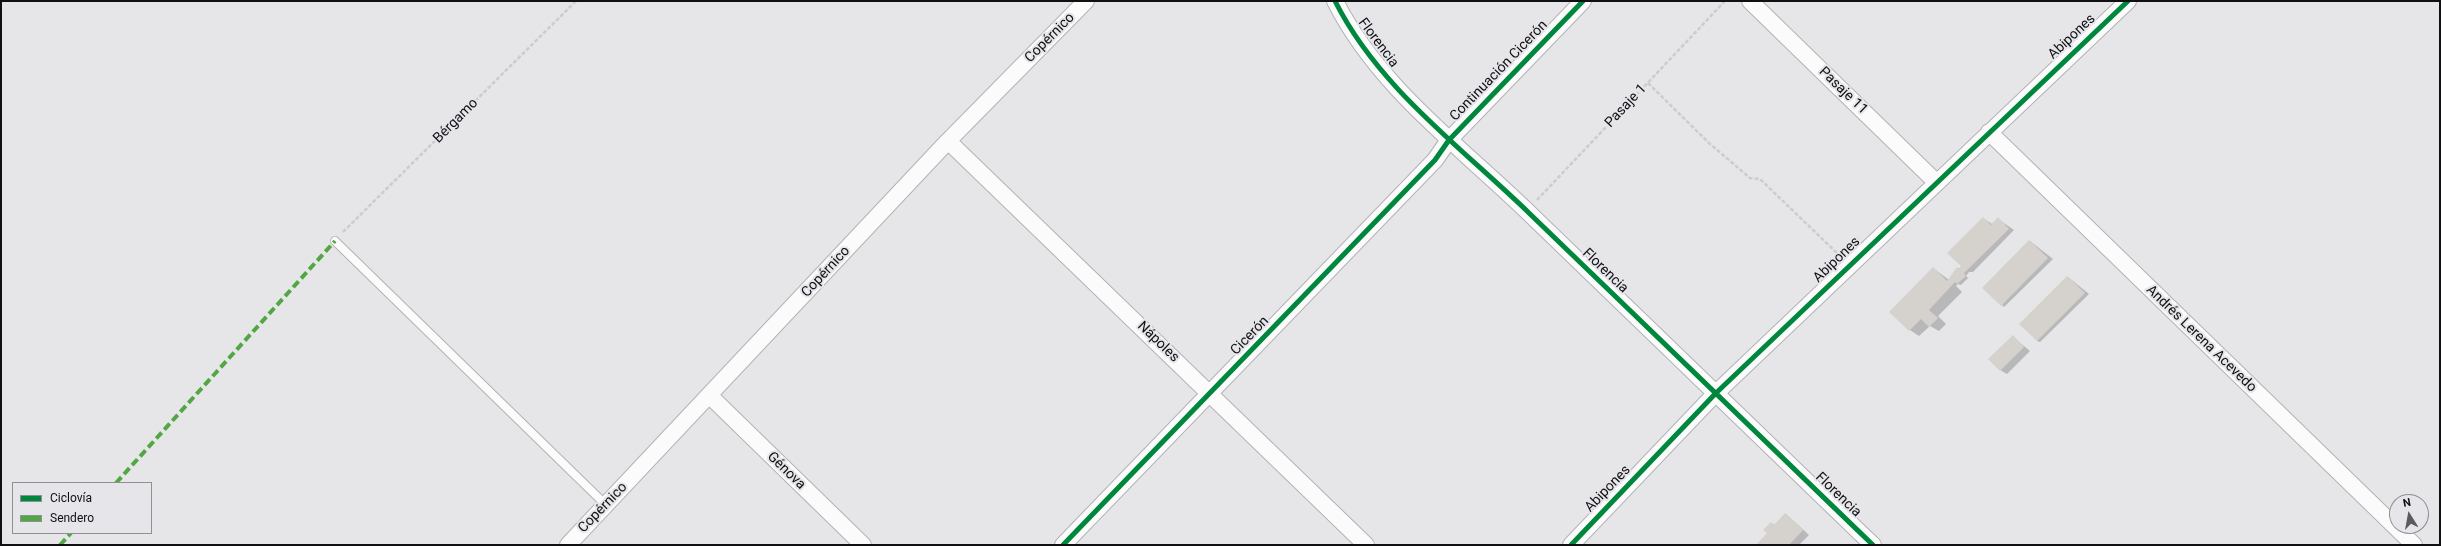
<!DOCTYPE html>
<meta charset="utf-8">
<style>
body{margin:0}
#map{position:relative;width:2441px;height:546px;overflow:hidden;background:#e6e6e9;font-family:Roboto,sans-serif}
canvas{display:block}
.frame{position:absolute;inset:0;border:2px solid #101012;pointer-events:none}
.legend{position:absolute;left:12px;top:482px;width:140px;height:52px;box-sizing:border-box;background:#e5e5ea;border:1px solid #909094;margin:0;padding:5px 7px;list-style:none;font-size:12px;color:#101012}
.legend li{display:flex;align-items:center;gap:8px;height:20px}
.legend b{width:20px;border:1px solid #909094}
.north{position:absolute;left:2389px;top:494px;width:40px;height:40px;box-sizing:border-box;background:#e5e5ea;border:1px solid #909094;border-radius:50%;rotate:349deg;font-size:11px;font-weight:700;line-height:16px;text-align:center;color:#101012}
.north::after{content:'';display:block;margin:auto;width:14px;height:18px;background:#5b5b5d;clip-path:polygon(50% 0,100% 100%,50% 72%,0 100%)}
</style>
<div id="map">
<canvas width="2441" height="546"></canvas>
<div class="frame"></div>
<ul class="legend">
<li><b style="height:5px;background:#00873e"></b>Ciclovía</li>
<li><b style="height:5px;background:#51a842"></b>Sendero</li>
</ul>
<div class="north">N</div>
</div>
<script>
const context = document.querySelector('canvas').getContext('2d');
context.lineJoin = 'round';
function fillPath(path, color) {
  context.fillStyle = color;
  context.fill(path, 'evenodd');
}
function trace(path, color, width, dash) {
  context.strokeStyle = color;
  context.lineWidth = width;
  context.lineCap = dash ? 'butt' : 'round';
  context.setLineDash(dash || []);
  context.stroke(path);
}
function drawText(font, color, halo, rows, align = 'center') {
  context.font = font + ' Roboto,sans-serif';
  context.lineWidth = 4;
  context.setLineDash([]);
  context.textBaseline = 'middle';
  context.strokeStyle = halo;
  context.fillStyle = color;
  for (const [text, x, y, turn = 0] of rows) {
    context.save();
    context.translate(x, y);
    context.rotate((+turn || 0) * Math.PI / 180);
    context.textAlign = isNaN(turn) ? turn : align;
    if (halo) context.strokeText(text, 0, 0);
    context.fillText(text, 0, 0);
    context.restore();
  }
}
const shadow = new Path2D(`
 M1983 218 1992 224 1998 219 2014 230 1973 272H1969L1966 276 1968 278 1961 285 1958 284 1956 286 1962 292 1938 316 1946 324 1939 331 1930 326 1919 336 1910 330 1891 312 1933 268 1949 280 1958 268 1968 269Z
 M2030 241 2053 259 2004 307 2002 305Z
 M2068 277 2089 294 2040 342 2037 341Z
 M2013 337 2030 351 2007 374 2000 370Z
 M1786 514 1809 535 1799 545H1757L1768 533 1771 523 1775 525Z`);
const building = new Path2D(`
 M1983 217 1991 225 1998 217 2009 229 1966 271 1964 273 1966 276 1957 284 1955 282 1929 310 1938 318 1929 327 1921 319 1909 331 1889 312 1933 267 1947 281 1957 267 1959 269 1961 266 1947 253Z
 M2029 240 2048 258 2001 306 1982 288Z
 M2067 276 2085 293 2037 341 2019 324Z
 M2013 335 2024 347 2000 371 1988 359Z
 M1785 513 1803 530 1789 545H1756L1767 533 1763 530 1771 522 1774 525Z`);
const path = new Path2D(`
 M1648 83 1709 143 1750 178 1760 179 1839 255
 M1537 200 1725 1
 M343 232 576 1`);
const service = new Path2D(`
 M335 241 606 505`);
const minor = new Path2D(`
 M1335 1C1378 87 1461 147 1529 213 1644 324 1758 435 1873 545
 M1750 1 1936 182
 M1989 132 2414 545
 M948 141 1366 545
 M710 396 863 545
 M568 545 948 141 1086 1
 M1063 545 1435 160 1449 140 1583 1
 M1571 545 1715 394 2128 1`);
const quiet = new Path2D(`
 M116 483 335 241
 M60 545 71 533`);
const cycleway = new Path2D(`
 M1335 1C1378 87 1461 147 1529 213 1644 324 1758 435 1873 545
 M1063 545 1435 160 1449 140 1583 1
 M1571 545 1715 394 2128 1`);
const streetNames = [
 ["Abipones",2072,37,-43],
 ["Copérnico",1050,38,-45],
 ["Florencia",1378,43,53],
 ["Continuación Cicerón",1499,71,-46],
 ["Pasaje 11",1843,91,44],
 ["Pasaje 1",1626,106,-47],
 ["Bérgamo",456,121,-45],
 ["Abipones",1837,260,-44],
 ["Florencia",1605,271,44],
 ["Copérnico",826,272,-47],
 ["Cicerón",1250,336,-46],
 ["Andrés Lerena Acevedo",2201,339,44],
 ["Nápoles",1158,342,44],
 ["Génova",786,471,44],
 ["Abipones",1608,489,-46],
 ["Florencia",1838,495,44],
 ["Copérnico",603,508,-46]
];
fillPath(shadow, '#0003');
fillPath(building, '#d5d1cd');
trace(service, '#b3b3b5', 10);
trace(minor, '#b3b3b5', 18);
trace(path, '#ccccce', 2.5, [4, 2]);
trace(service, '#fbfbfc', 8);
trace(minor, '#fbfbfc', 16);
trace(quiet, '#51a842', 4, [8, 4]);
trace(cycleway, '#00873e', 5);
drawText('14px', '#101012', '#e5e5ea', streetNames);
</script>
